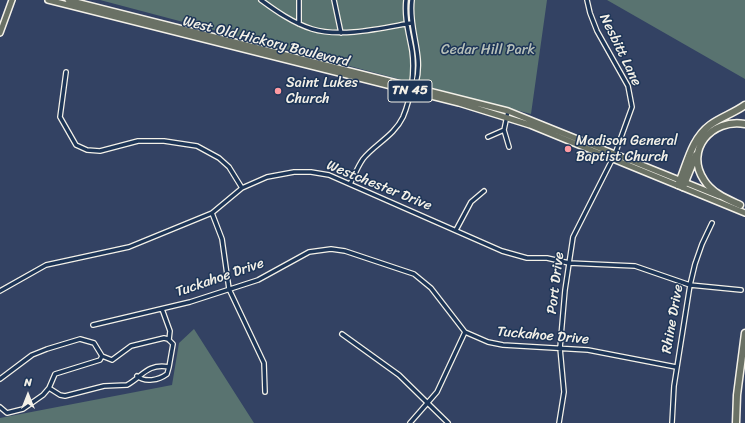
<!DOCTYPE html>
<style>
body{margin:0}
#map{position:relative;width:745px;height:423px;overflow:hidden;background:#334263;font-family:Sriracha,sans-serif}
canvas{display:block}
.north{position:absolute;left:8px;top:375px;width:40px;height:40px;-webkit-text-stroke:3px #1d3557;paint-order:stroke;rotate:0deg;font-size:11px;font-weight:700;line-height:16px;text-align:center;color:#f4f1e8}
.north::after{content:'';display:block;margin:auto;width:14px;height:18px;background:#f4f1e8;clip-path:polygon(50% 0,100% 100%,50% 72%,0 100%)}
</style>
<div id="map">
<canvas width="745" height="423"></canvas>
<div class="north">N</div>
</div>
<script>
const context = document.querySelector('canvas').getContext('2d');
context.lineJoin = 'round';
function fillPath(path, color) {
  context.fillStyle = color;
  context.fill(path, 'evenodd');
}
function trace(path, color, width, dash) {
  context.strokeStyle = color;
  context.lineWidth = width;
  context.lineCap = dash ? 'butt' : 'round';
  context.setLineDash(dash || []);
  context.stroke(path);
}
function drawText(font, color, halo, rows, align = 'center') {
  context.font = font + ' Sriracha,sans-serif';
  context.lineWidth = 3;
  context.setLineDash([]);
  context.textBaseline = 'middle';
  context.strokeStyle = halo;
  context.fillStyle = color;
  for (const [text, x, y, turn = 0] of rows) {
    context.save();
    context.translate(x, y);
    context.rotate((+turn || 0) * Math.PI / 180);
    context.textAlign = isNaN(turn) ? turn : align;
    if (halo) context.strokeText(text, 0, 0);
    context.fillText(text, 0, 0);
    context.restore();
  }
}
const green = new Path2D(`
 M100 0H547L531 114Z
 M607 0H745V79Z
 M194 329 254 423H0V418L172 385 179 343Z`);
const street = new Path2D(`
 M261 0C276 11 293 23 312 29 341 38 382 28 411 23
 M299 0V24
 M334 0 341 33
 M66 72 60 117 76 145 87 150 100 151 138 141H164L197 146 219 158 229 167 242 188
 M411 87 416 83C424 54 408 29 412 0
 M508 111 504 130 509 147
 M488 137 504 130
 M350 184C354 176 358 166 363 159 375 144 394 136 403 117 411 98 415 72 412 51 409 34 404 18 406 0
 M212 213 222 239 229 289 264 363 265 392
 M456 230 471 202 484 191
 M0 291 46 265 129 247 212 213 242 188 267 177 294 172H311L329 175 502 251 527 258H547L569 263 635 266 690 285 741 290
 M162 309 170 331 169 340
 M93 325 190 302 258 280 309 252 331 249 345 251 414 274 431 288 465 332 488 342 503 345 588 350 676 367
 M342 334 399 375 448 423
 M102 356 112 360 131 346 164 338 168 339 173 344 169 367
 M0 379 32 355 47 349 80 339 94 343 102 356 100 360 55 374 49 388 43 395 23 409 7 413 0 407
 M49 388 60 395 65 396 104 386 127 385C142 377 147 363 169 367L167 374C159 380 145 383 137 376
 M410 423 437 392 465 332
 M559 423 564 392 560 348 565 290 573 237 615 154 632 107 628 86 597 31 590 13 587 0
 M672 423 674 386 690 285 695 264 702 244 712 223`);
const primary = new Path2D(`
 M48 0 459 103 530 125 745 213
 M68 0 508 111 719 196
 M0 33 12 0`);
const highway = new Path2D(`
 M678 185C687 165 691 139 710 125 721 117 734 113 745 105
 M683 187 696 155
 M740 205C727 199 712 193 704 180 684 150 712 118 745 124
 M736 423 737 395 745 333`);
const markers = [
 [278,91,4,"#ff9aa2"],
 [568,149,4,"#ff9aa2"]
];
const shields = [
 [410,91,44]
];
const shieldNames = [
 ["TN 45",410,91]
];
const streetNames = [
 ["West Old Hickory Boulevard",266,42,14],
 ["Nesbitt Lane",620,50,64],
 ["Westchester Drive",379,186,22],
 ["Tuckahoe Drive",220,278,-19],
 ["Port Drive",556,283,-83],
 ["Rhine Drive",673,319,-80],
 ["Tuckahoe Drive",543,336,5]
];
const parkNames = [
 ["Cedar Hill Park",488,50]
];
const poiNames = [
 ["Saint Lukes",286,83],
 ["Church",286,99],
 ["Madison General",576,141],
 ["Baptist Church",576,157]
];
fillPath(green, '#597370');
trace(street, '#f4f1e8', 6);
trace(primary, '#f4f1e8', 8);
trace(highway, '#f4f1e8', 9);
trace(street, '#1d3557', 3.5);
trace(primary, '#6a7165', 5);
trace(highway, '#6a7165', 6);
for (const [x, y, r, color] of markers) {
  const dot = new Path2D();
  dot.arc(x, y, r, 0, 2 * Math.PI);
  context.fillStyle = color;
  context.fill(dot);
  trace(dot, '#1d3557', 1.5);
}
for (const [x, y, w] of shields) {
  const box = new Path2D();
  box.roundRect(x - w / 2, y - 11, w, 22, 3);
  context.fillStyle = '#1d3557';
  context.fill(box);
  trace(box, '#f4f1e8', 1);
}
drawText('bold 13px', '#f4f1e8', null, shieldNames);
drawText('14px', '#f4f1e8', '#1d3557', streetNames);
drawText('14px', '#b6bfb8', '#1d3557', parkNames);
drawText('14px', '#f4f1e8', '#1d3557', poiNames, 'left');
</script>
